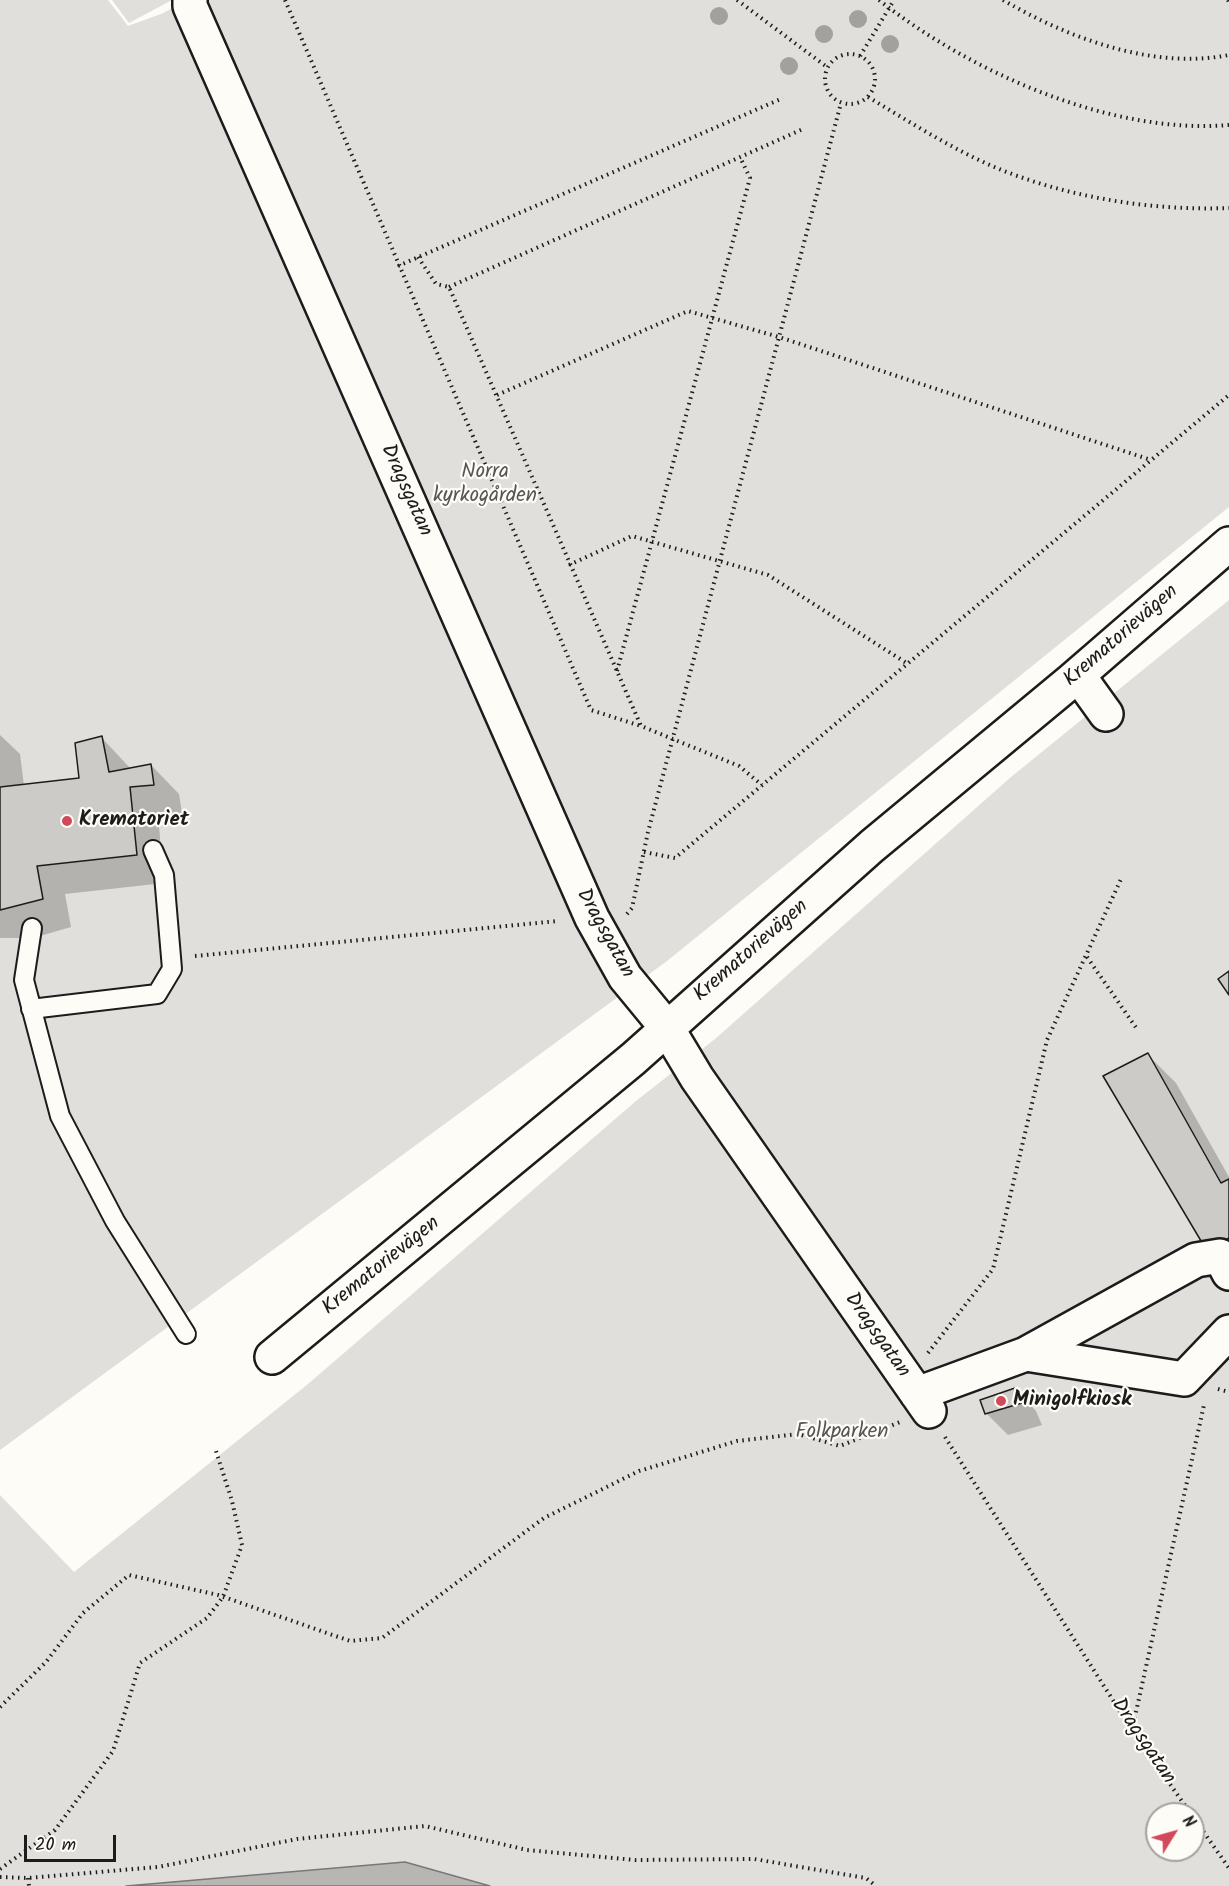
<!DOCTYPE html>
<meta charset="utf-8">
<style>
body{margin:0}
#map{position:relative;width:1229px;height:1886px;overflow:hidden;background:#fdfcf7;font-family:Kalam,sans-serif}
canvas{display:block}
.north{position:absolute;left:1145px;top:1802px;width:60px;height:60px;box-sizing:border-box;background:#fdfcf7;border:2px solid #a3a29f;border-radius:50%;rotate:53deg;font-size:16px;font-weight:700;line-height:24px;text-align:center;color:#1c1c1c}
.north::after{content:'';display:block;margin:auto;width:21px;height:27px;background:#d1495b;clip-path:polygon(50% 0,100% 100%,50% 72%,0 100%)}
.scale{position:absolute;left:24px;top:1835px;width:92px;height:27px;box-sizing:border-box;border:3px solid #1c1c1c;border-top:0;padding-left:8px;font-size:18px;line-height:21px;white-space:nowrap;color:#1c1c1c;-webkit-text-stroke:4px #fdfcf7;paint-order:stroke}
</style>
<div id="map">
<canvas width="1229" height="1886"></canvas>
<div class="north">N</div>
<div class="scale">20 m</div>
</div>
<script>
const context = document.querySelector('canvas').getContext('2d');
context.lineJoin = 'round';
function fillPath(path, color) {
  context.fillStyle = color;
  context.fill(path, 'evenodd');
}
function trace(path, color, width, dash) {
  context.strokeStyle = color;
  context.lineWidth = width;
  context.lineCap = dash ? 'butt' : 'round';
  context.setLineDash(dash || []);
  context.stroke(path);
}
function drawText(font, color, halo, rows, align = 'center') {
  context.font = font + ' Kalam,sans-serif';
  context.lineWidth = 4.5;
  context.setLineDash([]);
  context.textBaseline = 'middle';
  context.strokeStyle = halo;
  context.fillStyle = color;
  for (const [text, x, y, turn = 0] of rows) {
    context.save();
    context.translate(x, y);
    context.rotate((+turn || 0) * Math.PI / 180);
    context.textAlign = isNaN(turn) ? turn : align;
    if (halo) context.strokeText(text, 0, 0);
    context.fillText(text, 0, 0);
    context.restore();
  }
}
const green = new Path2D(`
 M0 0H108L128 26 161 14 188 0H1229V507L667 961 0 1450Z
 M112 0H172L129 23Z
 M1229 600V1886H0V1495L74 1572 308 1384 636 1101 715 1039 1011 777ZM1157 1814H1193V1850H1157Z`);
const water = new Path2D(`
 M405 1862 490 1886H126Z`);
const shadow = new Path2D(`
 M0 735 20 754 24 786 81 779 102 738 131 769 151 765 179 794 182 813 158 815 164 883 65 894 71 927 33 938H0Z
 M1148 1055 1176 1083 1229 1177V1271Z
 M1015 1389 1036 1411 1042 1425 1008 1435 987 1414 982 1401Z`);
const building = new Path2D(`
 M102 736 109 772 151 764 154 785 130 787 137 855 37 866 43 899 0 910V787L79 778 75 743Z
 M1229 971V995L1218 979Z
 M1148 1053 1221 1183 1229 1179V1238L1207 1251 1103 1076Z
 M1015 1388 1022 1403 985 1414 980 1400Z`);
const path = new Path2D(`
 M285 0 591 710 641 726
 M737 0 827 67
 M879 0C970 72 1111 135 1229 125
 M1003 0C1068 38 1153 70 1229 55
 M1228 0 1229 2
 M825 79a25 25 0 1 1 50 0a25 25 0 1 1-50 0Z
 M860 56 894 0
 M868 97C908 121 949 147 992 166 1065 197 1150 211 1229 208
 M418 257 436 284 449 287 641 726 739 766 762 785
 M398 266 783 98
 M449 287 803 129
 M497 395 688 311 779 337 1151 460
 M569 565 632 536 768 575 908 664
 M617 671 750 178 740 157
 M644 852 675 858 1229 395
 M627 914 632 908 648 832 841 103
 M195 956 558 921
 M1087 957 1137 1029
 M928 1353 993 1269 1047 1040 1122 877
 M1218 1389 1229 1392
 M945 1437 1132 1730 1191 1814
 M0 1707 46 1662 83 1613 129 1575 218 1595 350 1641 382 1638 544 1518 639 1471 737 1441 798 1434 840 1446 900 1422
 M1132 1730 1204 1405
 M1193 1817 1229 1868
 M0 1869 55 1830 113 1751 140 1663 207 1618 223 1597 242 1545 232 1501 215 1448
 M0 1877 28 1878 158 1867 297 1839 425 1826 527 1850 635 1860 754 1859 866 1878 876 1886
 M28 1878 29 1886`);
const lane = new Path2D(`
 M32 928 24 980 60 1116 115 1221 186 1334
 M31 1009 157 994 172 969 164 875 153 850`);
const street = new Path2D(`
 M190 0V6L592 918 625 977 667 1028 697 1078 929 1411
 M1078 675 1106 714
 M1026 1354 1184 1379 1229 1332
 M272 1357 633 1059 872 846 1071 681 1229 544
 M917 1394 1026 1354 1196 1260 1220 1256 1229 1273`);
const trees = [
 [719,16],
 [858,19],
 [824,34],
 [890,44],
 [789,66]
];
const markers = [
 [67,821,6,"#d1495b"],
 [1001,1401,6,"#d1495b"]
];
const parkNames = [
 ["Norra",485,473],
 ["kyrkogården",485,497],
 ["Folkparken",842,1433]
];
const streetNames = [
 ["Dragsgatan",405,491,66],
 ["Krematorievägen",1122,637,-41],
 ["Dragsgatan",604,934,61],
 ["Krematorievägen",752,952,-41],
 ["Krematorievägen",382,1267,-39],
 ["Dragsgatan",876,1336,55],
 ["Dragsgatan",1142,1742,56]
];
const poiNames = [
 ["Krematoriet",79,821],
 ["Minigolfkiosk",1013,1401]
];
fillPath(green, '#e0dfdb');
fillPath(water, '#b7b6b2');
trace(water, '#797876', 1.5);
fillPath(shadow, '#0003');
fillPath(building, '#cccbc8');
trace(building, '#1c1c1c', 1.5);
trace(lane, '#1c1c1c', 22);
trace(street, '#1c1c1c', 38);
trace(path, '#1c1c1c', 4, [1.5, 4.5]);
trace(lane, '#fdfcf7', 18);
trace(street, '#fdfcf7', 33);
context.fillStyle = '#a2a19e';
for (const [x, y] of trees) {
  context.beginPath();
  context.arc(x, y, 9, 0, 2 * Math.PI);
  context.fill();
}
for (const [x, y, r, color] of markers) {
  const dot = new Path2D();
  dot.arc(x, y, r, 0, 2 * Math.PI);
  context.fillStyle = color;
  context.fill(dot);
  trace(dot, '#fdfcf7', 2);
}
drawText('21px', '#575655', '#fdfcf7', parkNames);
drawText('21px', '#1c1c1c', '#fdfcf7', streetNames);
drawText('bold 21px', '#1c1c1c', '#fdfcf7', poiNames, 'left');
</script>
